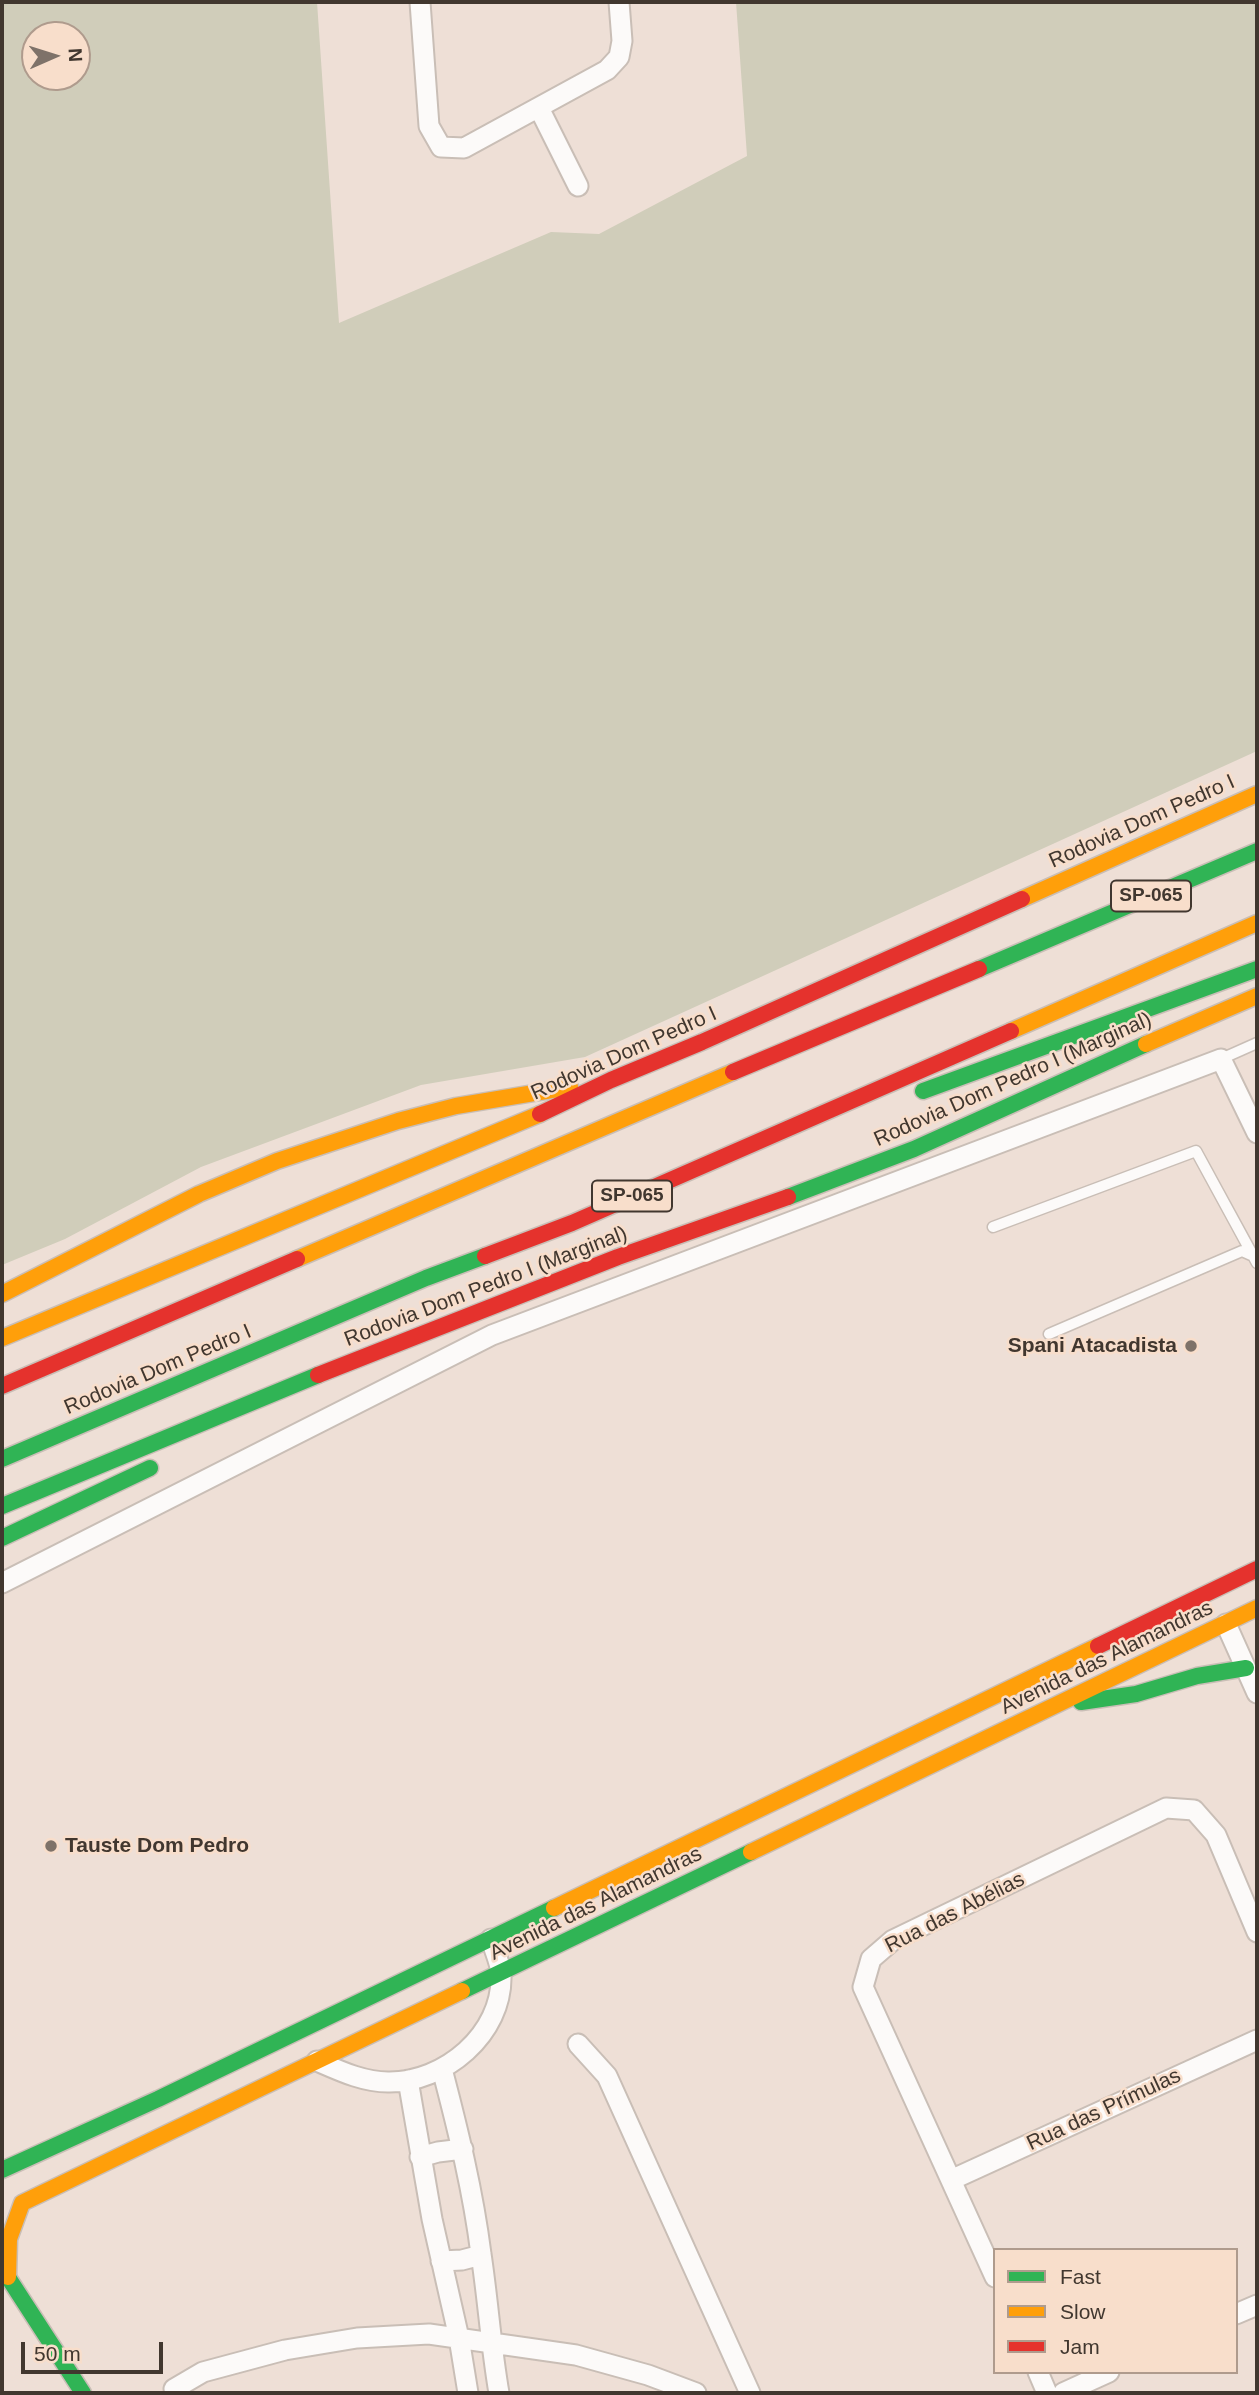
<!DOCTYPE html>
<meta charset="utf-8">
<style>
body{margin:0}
#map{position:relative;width:1259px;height:2395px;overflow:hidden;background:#eedfd6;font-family:Arial,sans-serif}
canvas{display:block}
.frame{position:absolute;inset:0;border:4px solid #41372f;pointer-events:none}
.legend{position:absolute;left:993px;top:2248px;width:245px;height:126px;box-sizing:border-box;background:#f8decb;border:2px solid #af9b8d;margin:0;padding:9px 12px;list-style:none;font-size:21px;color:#41372f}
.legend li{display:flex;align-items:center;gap:14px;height:35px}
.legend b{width:35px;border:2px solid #af9b8d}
.north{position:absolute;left:21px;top:21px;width:70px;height:70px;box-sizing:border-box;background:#f8decb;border:2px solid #af9b8d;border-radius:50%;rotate:87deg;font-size:19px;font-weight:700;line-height:28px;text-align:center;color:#41372f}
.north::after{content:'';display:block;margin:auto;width:24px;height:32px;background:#7e7269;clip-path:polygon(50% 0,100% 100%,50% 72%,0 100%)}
.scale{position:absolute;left:21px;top:2342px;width:142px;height:32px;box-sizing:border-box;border:4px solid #41372f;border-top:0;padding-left:9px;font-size:21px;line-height:24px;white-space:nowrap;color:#41372f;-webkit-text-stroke:5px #f8decb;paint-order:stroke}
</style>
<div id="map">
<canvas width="1259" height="2395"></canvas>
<div class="frame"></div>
<ul class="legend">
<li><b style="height:9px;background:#30b455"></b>Fast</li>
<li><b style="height:9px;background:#ff9f0a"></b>Slow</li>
<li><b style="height:9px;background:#e5322d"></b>Jam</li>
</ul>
<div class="north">N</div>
<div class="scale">50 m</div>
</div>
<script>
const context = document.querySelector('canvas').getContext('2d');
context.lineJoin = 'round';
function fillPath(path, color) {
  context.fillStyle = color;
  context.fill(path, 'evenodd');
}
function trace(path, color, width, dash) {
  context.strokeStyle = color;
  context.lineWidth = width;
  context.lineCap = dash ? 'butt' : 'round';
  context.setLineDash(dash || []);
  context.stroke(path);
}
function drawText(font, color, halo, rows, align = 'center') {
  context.font = font + ' Arial,sans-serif';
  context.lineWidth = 5;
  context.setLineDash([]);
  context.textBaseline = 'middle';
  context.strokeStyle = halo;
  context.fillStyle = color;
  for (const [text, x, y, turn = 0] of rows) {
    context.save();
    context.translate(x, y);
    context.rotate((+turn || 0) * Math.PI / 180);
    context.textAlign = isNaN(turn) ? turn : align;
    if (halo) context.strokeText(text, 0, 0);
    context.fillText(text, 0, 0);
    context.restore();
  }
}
const green = new Path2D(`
 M2 2H317L339 323 551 232 599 234 747 156 736 2H1257V751L585 1057 421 1085 201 1167 65 1239 2 1265ZM35 35H77V77H35Z`);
const lane = new Path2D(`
 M1221 1059 1257 1043
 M993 1227 1196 1151 1257 1263
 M1049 1334 1242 1251 1251 1255`);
const street = new Path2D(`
 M420 2 429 126 441 147 464 148 607 70 619 57 622 41 619 2
 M539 108 578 186
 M2 1583 492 1335 1221 1059 1257 1133
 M1226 1624 1257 1693
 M578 2044 607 2076 750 2393
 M317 2061C340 2071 363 2082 388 2082 444 2083 503 2034 501 1975 501 1964 494 1950 491 1939
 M442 2069C458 2130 473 2191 481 2254 488 2300 491 2347 499 2393
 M408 2080 432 2219 459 2338 468 2393
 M420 2157 438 2152 463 2149
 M951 2180 1257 2040
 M441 2261 462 2260 481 2255
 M995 2277 863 1987 871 1959 893 1940 1166 1808 1194 1810 1216 1835 1257 1932
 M1236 2314 1257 2305
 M1038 2372 1047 2393
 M174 2389 203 2372 285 2350 357 2338 429 2334 576 2355 648 2375 696 2393
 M1063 2393 1109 2372`);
const fast = new Path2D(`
 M979 969 1257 851
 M923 1091 1257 969
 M788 1197 914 1149 1146 1044
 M2 1459 426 1278 485 1256
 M2 1506 318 1375
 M2 1538 150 1468
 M1081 1702 1136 1694 1197 1676 1246 1668
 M462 1991 751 1852
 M2 2170 158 2099 554 1908
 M2 2268 83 2393`);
const slow = new Path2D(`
 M1022 899 1257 794
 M1011 1031 1257 923
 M1146 1044 1257 996
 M297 1259 733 1072
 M2 1294 199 1194 277 1161 398 1121 456 1106 570 1087
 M2 1338 540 1114
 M751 1852 1257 1608
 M554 1908 1098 1646
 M8 2277 9 2239 22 2203 462 1991`);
const jam = new Path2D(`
 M733 1072 979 969
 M540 1114 611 1080 702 1042 1022 899
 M485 1256 572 1223 1011 1031
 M318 1375 618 1257 788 1197
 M2 1386 297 1259
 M1098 1646 1257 1569`);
const markers = [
 [1191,1346,7,"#7e7269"],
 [51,1846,7,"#7e7269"]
];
const shields = [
 [1151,896,80],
 [632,1196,80]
];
const shieldNames = [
 ["SP-065",1151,896],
 ["SP-065",632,1196]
];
const streetNames = [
 ["Rodovia Dom Pedro I",1142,822,-24],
 ["Rodovia Dom Pedro I",624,1054,-24],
 ["Rodovia Dom Pedro I (Marginal)",1013,1080,-24],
 ["Rodovia Dom Pedro I (Marginal)",486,1287,-21],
 ["Rodovia Dom Pedro I",158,1370,-23],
 ["Avenida das Alamandras",1107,1658,-26],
 ["Avenida das Alamandras",596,1904,-26],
 ["Rua das Abélias",955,1913,-27],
 ["Rua das Prímulas",1104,2110,-25]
];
const poiNames = [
 ["Spani Atacadista",1177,1346],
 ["Tauste Dom Pedro",65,1846,"left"]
];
fillPath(green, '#d0cdba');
trace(lane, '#c9beb6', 13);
trace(street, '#c9beb6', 23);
trace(fast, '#c9beb6', 19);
trace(slow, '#c9beb6', 19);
trace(jam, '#c9beb6', 19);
trace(lane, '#fcfaf9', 10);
trace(street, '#fcfaf9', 19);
trace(fast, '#30b455', 16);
trace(slow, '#ff9f0a', 16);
trace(jam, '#e5322d', 16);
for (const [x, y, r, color] of markers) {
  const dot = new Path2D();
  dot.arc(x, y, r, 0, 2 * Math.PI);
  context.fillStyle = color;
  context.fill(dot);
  trace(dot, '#f8decb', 2.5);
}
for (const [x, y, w] of shields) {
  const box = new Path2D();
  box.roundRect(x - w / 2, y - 15.5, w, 31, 5);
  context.fillStyle = '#f8decb';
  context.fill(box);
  trace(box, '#41372f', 2);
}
drawText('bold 19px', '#41372f', null, shieldNames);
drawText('21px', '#41372f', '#f8decb', streetNames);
drawText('bold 21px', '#41372f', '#f8decb', poiNames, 'right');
</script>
